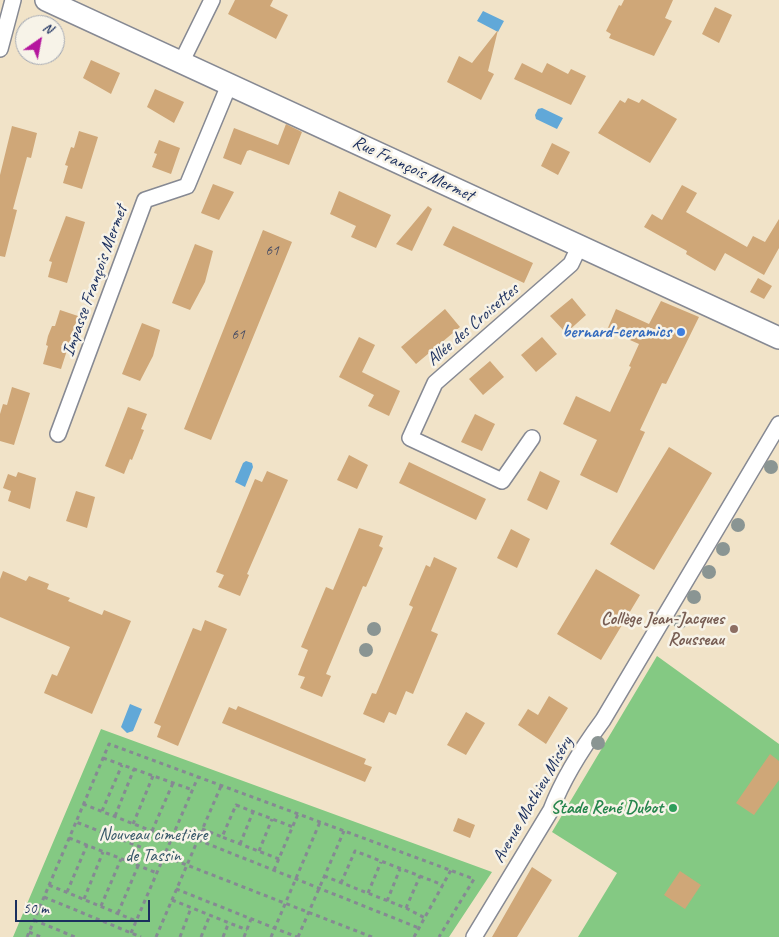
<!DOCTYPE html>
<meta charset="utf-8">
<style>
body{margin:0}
#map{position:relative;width:779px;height:937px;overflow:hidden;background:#f1e3c8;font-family:Caveat,sans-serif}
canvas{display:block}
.north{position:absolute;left:15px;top:15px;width:50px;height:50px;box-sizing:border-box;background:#f7f3e8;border:1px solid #9fa5b1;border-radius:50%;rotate:33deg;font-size:14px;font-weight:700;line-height:20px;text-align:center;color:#1b2f5e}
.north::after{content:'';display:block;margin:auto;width:18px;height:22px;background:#b5179e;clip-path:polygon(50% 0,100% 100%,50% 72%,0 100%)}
.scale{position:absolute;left:15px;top:900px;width:135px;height:22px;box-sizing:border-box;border:2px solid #1b2f5e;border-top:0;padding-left:6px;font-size:15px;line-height:18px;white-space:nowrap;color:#1b2f5e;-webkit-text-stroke:4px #f7f3e8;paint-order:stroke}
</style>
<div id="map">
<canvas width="779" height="937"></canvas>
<div class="north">N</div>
<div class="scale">50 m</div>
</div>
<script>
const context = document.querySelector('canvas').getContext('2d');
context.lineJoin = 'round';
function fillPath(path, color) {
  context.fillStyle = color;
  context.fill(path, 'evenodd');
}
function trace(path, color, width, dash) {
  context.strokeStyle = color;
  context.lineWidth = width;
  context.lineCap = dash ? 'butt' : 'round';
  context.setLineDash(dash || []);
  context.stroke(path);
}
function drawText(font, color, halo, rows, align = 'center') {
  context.font = font + ' Caveat,sans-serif';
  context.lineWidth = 5;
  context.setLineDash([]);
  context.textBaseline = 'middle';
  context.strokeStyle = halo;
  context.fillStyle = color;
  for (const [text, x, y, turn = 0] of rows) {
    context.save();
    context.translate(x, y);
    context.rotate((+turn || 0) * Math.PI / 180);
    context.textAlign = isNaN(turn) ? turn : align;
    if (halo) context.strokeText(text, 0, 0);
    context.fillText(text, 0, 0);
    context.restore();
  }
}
const green = new Path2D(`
 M657 656 779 744V937H578L617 873 552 832Z
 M101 729 492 872 449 937H13Z`);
const water = new Path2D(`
 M483 11 504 21 498 32 477 21Z
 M542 108 563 118 557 129 536 119 535 115 538 109Z
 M246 461 252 463 253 467 245 487 235 482 243 463Z
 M130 704 142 709 133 731 127 733 121 727Z`);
const building = new Path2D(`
 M235 0H273L270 6 288 15 276 39 228 14Z
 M624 0H673L665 18 672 21 654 56 609 38 611 34 606 31 619 5 621 6Z
 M715 7 732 15 719 43 702 34Z
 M498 30 488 71 494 74 481 100 447 82 459 56 472 63Z
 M91 60 120 73 111 94 83 78Z
 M522 63 542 73 547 63 568 74 571 69 586 76 571 105 514 79Z
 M155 89 184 102 174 123 147 107Z
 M628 98 639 103 642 99 677 119 650 163 598 133 620 100 625 103Z
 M286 124 302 132 289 165 250 150 247 151 241 165 223 158 234 128 278 145Z
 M12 126 37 133 31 158 27 157 13 209 17 210 5 257 0 256V175Z
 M79 131 98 137 82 189 63 183 68 166 65 165 71 147 74 148Z
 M159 140 180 148 171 174 152 167 157 154 154 153Z
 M552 143 570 152 558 175 541 166Z
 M213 184 234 192 219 220 201 213Z
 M682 185 697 193 686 212 747 247 753 236 765 242 779 219V248L764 275 725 253 715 271 686 254 687 251 644 227 652 214 662 220Z
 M339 191 391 215 376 248 351 237 356 226 330 214Z
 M428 206 432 209 412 251 396 244Z
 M66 216 85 222 67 283 48 277 52 262 49 261Z
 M453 226 533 263 524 283 443 245Z
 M263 230 292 242 211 440 184 429Z
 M195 244 213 251 205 282 190 310 172 303Z
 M758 278 772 286 764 299 750 292Z
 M572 298 586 315 566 333 550 316Z
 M661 301 699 317 666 384 662 383 640 430 645 432 617 493 580 475 597 440 563 424 576 396 610 412 631 367 629 366 639 344 607 330 616 309 649 324Z
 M445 309 460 327 416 364 401 347Z
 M60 310 78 316 61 369 43 364 48 346 46 345 48 336 52 326H55Z
 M142 323 160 330 153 356 140 381 122 374Z
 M359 337 375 345 362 372 400 391 389 416 368 406 374 395 339 377Z
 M542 337 557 354 536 372 521 355Z
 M490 361 504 377 483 395 469 379Z
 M12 387 30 393 14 445 0 441V414L3 404 7 405Z
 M128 407 147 414 141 429 144 430 132 460 130 459 124 474 105 466Z
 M475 414 495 424 482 451 461 442Z
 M669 447 712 473 654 570 610 544Z
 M349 455 368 465 357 489 337 480Z
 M409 462 486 499 476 520 399 483Z
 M267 471 288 480 247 574 249 575 240 596 218 587 224 575 216 572 255 479 262 482Z
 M540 471 560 481 547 510 527 500Z
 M18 472 36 478 30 509 8 501 11 491 3 488 8 474 16 477Z
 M76 491 95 497 87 528 66 521Z
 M359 528 383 536 379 546 383 548 366 587 363 586 326 674 331 676 322 697 300 688 305 677 298 675 308 650 301 647 326 587 333 590Z
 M511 529 530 539 517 568 497 558Z
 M434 557 457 568 431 631 438 634 413 694 406 691 396 715 389 712 384 723 363 714 372 693 376 694 413 607 409 605 426 565 430 567Z
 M596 569 640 595 601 660 557 634Z
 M3 571 26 581 29 576 49 584 47 589 70 598 68 601 102 615 104 610 131 621 92 714 44 693 52 674 57 676 70 647 0 617V579Z
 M205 620 227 629 178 746 157 737 161 726 154 723 193 628 201 631Z
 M549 696 568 708 546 744 518 725 528 709 538 715Z
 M238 706 366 759 364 764 372 767 365 782 222 723 229 707 236 710Z
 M466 712 485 723 466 755 447 745Z
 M770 754 779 761V780L754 815 736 803Z
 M458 818 475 825 470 838 453 831Z
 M532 867 552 880 517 937H492Z
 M680 871 701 885 685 909 664 895Z`);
const path = new Path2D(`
 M103 758 193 790
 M83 804 172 839
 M102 811 122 765
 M115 816 134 769
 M133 824 153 776
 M202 829 222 837
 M152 831 173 783
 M69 838 157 873
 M198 840 419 928
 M240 844 253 812
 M259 851 272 819
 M279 859 222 837 236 805 293 827
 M274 870 298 814
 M324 876 406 908 425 918
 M341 883 355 851 443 885
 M49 885 136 921
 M176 889 297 937
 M67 892 87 845
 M368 893 381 862
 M44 897 141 937
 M84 899 103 852
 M172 900 247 930
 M387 901 400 869
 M101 906 121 859
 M406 908 420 876
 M118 913 138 866
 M34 920 75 937
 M29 932 41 937
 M131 933 198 777
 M27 937 76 822
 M156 937 221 786
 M180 937 191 908
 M201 937 210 915
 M223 937 229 922
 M244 937 251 919
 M271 937 320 822
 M298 937 344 831
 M372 937 76 822 109 744 474 879 439 937
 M414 937 451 870`);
const street = new Path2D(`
 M0 49 13 0
 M181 63 212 0
 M58 434 145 200 187 186 229 85
 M532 438 502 481 410 438 435 383 571 264 579 247
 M474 937 551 810C563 778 583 747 603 720L779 424`);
const secondary = new Path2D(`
 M46 0 779 338`);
const trees = [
 [771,467],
 [738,525],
 [723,549],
 [709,572],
 [694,597],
 [680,622],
 [374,629],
 [366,650],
 [598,743]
];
const markers = [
 [681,332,5,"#3f7fe0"],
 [734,629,5,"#8d6e63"],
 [673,808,5,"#2e9e5b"]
];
const numberNames = [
 ["61",272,251],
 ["61",238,335]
];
const streetNames = [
 ["Rue François Mermet",413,169,25],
 ["Impasse François Mermet",95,281,-70],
 ["Allée des Croisettes",473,325,-41],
 ["Avenue Mathieu Miséry",533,800,-60]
];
const shopNames = [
 ["bernard-ceramics",671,332]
];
const educationNames = [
 ["Collège Jean-Jacques",724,619],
 ["Rousseau",724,640]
];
const leisureNames = [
 ["Stade René Dubot",663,808]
];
const parkNames = [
 ["Nouveau cimetière",153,835],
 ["de Tassin",153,856]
];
fillPath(green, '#84c983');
fillPath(water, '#61a8d8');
fillPath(building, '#cfa778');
trace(street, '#868993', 18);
trace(secondary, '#868993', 24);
trace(path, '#868993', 3, [4, 4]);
trace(street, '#fff', 15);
trace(secondary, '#fff', 21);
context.fillStyle = '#8a9593';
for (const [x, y] of trees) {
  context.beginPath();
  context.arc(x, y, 7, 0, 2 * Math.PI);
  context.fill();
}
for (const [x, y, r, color] of markers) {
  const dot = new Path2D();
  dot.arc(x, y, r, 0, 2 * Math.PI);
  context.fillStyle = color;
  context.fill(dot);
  trace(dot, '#f7f3e8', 2);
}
drawText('15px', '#484d64', null, numberNames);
drawText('18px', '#1b2f5e', '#f7f3e8', streetNames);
drawText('bold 18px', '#366cbe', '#f7f3e8', shopNames, 'right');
drawText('bold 18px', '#785e54', '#f7f3e8', educationNames, 'right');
drawText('bold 18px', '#27864d', '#f7f3e8', leisureNames, 'right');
drawText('18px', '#355667', '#f7f3e8', parkNames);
</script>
